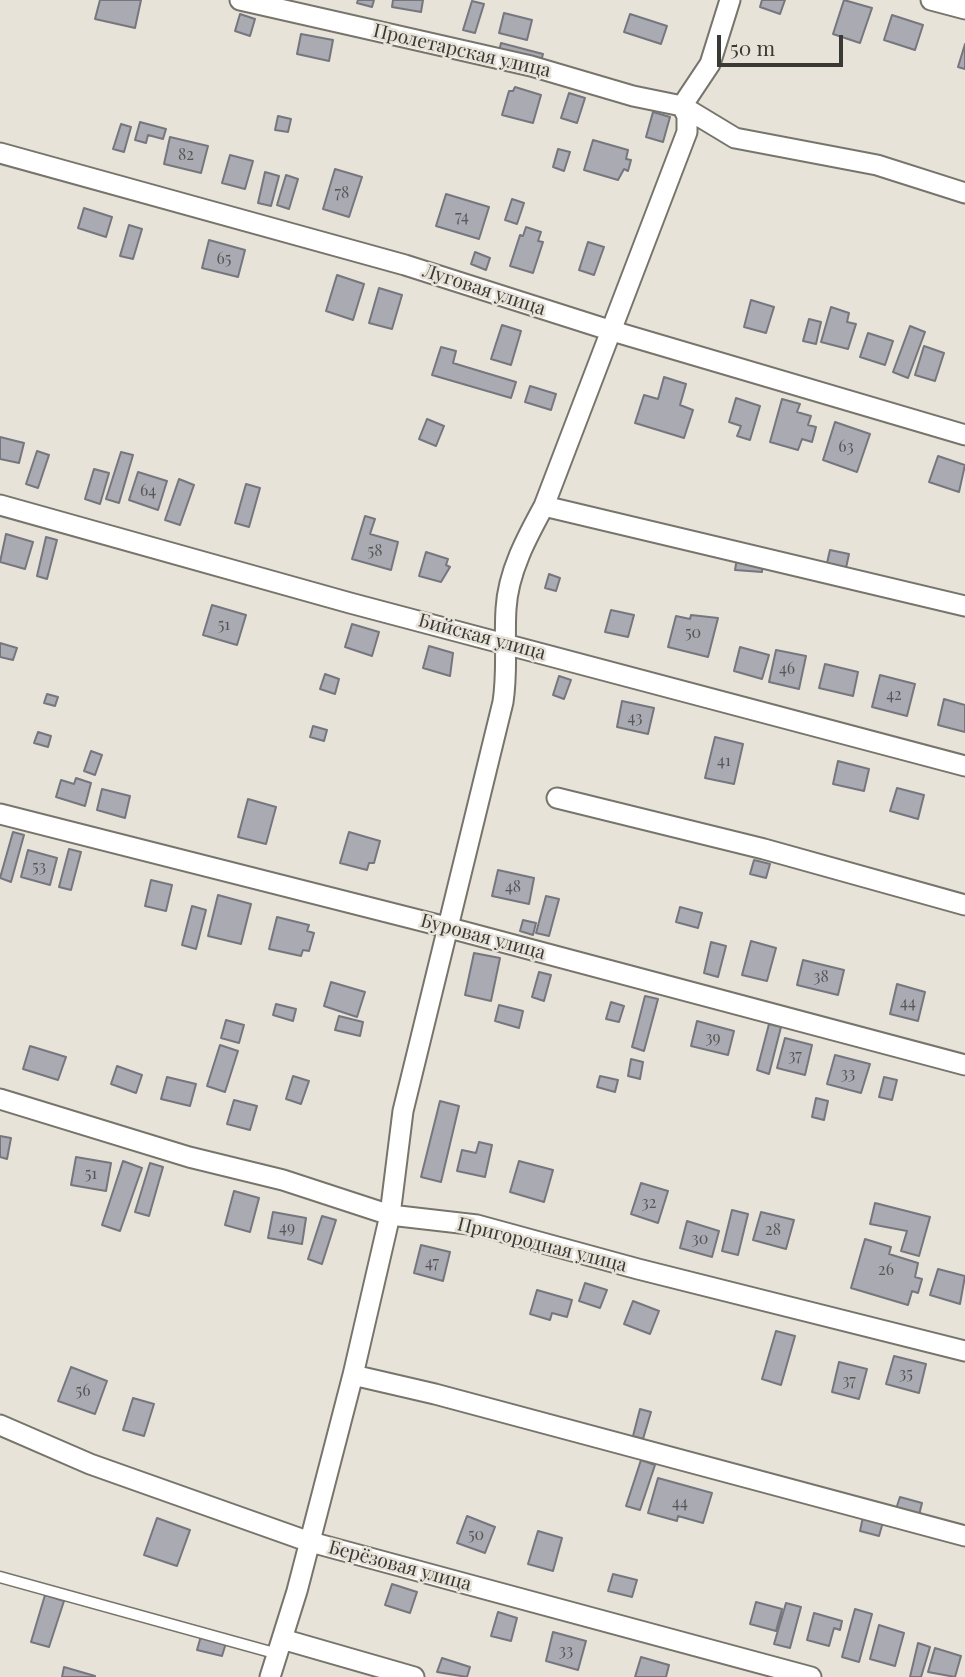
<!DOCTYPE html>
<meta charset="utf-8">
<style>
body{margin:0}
#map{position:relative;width:965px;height:1677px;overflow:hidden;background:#e7e3d9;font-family:"Playfair Display",serif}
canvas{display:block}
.scale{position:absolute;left:717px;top:35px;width:126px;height:32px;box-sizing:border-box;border:4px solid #3b3936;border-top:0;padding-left:9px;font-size:21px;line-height:24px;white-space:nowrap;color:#3b3936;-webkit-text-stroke:5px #e7e3d9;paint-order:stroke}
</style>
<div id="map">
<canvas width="965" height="1677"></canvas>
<div class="scale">50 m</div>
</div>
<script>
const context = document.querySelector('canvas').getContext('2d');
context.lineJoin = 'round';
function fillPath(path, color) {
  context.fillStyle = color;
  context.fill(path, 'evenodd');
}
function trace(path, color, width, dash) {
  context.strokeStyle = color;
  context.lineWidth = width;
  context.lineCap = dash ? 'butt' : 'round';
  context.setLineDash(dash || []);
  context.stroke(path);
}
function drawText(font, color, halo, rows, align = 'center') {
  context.font = font + ' "Playfair Display",serif';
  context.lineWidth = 5;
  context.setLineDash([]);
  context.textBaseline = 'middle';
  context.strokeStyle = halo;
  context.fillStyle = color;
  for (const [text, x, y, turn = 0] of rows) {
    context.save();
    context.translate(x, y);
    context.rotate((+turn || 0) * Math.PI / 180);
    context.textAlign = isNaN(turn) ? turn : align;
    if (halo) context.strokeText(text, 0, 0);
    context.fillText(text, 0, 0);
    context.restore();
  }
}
const building = new Path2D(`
 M100 0H141L135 28 95 19Z
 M358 0H374L372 7 357 3Z
 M393 0H423L421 12 392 7Z
 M762 0H785L780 14 760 7Z
 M844 0 872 8 860 43 833 34Z
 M472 1 484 4 475 33 463 30Z
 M504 13 532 20 527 40 499 33Z
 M240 14 255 19 250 36 235 31Z
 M630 14 667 26 661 44 624 32Z
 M892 15 923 25 915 50 884 40Z
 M301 34 333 40 329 61 297 54Z
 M501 43 543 54 537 76 496 65Z
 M965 44V69L958 67Z
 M515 87 541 95 533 123 502 115 509 91H513Z
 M569 93 585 98 577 123 561 118Z
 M653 112 670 117 663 142 646 137Z
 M278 116 291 119 288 132 275 130Z
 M140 122 166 129 163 139 148 135 146 143 135 140Z
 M121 124 131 127 124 152 113 149Z
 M170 137 208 146 201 173 164 164Z
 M593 140 628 150 626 159 631 160 628 171 624 169 618 180 584 170Z
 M558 149 570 152 564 171 553 167Z
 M230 155 253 161 245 189 222 183Z
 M335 169 362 177 349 217 323 209Z
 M265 172 279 176 271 206 258 203Z
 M286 175 298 179 289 209 277 205Z
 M446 194 489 207 479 239 436 226Z
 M512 199 524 203 517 224 505 220Z
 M84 208 112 217 106 237 78 228Z
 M129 225 142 229 133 259 120 256Z
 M526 227 541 232 538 241 543 242 533 273 510 266 520 235 523 236Z
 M209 240 245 250 238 277 202 268Z
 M588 242 604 247 594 275 579 270Z
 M475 252 490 258 486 270 471 264Z
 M337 275 364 284 353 320 326 311Z
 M379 288 402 295 392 329 369 323Z
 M751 300 774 307 766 333 744 327Z
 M831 307 849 313 847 322 856 324 848 349 821 342Z
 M809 319 821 322 816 344 803 341Z
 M502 325 521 331 511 365 491 359Z
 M910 326 925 332 908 378 893 372Z
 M868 333 893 341 885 365 860 357Z
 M924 346 944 353 935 381 915 375Z
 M441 347 456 351 453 363 516 382 511 398 432 375Z
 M664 377 686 384 680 405 693 410 684 438 635 423 644 395 658 399Z
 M530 386 556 394 551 410 525 402Z
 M736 398 760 406 750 440 737 436 741 426 729 422Z
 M782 399 800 404 797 412 811 416 808 425 816 427 812 442 802 439 798 450 770 442Z
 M427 419 444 426 436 446 419 439Z
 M835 422 870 434 857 472 823 460Z
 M0 437 24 443 19 463 0 459Z
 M37 451 49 455 38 488 26 484Z
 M121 452 133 455 119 503 106 499Z
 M938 456 965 465 959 492 929 482Z
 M94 469 109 473 100 504 85 499Z
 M138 472 167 481 158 510 129 500Z
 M179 479 194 485 180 525 165 520Z
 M246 484 260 488 249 527 235 523Z
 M365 516 375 519 370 534 398 542 391 570 352 559Z
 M6 534 33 542 25 569 0 562Z
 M46 537 57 540 47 579 37 576Z
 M830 550 849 554 846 568 827 563Z
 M426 552 448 559 446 565 450 567 441 582 419 576Z
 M737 558 763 561 762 572 735 570Z
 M549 574 560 578 556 591 545 588Z
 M212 605 246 615 237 645 203 635Z
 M611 610 634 615 628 637 605 632Z
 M691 615 718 618 708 657 668 647 676 616 690 619Z
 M352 624 379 632 372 656 345 647Z
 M0 643 17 648 13 660 0 657Z
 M429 646 453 653 450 676 423 668Z
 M740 647 769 655 762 679 734 671Z
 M776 650 806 656 799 689 769 682Z
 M825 664 858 672 853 696 819 688Z
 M325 674 339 679 335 694 320 689Z
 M880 675 915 684 907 716 872 707Z
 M559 676 571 680 564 699 553 695Z
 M47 694 58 697 55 706 44 703Z
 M944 699 965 705V732L938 725Z
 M622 701 654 708 648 734 617 727Z
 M313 726 327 730 324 741 310 737Z
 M38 732 51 736 48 747 34 743Z
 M715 737 743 744 734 784 705 778Z
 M91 751 102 755 95 775 84 771Z
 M838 761 869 769 864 791 833 784Z
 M76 778 91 783 85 806 56 797 61 780 74 784Z
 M897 788 924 795 918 819 890 811Z
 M102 789 130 796 125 818 97 810Z
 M248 799 276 807 266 844 238 837Z
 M13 832 24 835 11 882 0 878Z
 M349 832 380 841 374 863H369L367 870 340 863Z
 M69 849 81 852 71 890 59 887Z
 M28 850 57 858 50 885 21 877Z
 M754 860 770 864 766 878 750 874Z
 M498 870 534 878 529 904 492 896Z
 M151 880 172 885 166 911 145 906Z
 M218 895 251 904 241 944 208 936Z
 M546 896 559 899 549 936 536 933Z
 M192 906 206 910 196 949 182 945Z
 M680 907 702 913 698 928 676 922Z
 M277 917 309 925 307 931 314 933 309 951 303 950 301 956 269 949Z
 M523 920 536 923 533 935 520 931Z
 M751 941 776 948 767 981 742 975Z
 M711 942 726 946 718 977 704 973Z
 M474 953 500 958 491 1001 465 995Z
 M803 960 844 970 838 995 797 985Z
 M539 972 551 975 544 1001 532 997Z
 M331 982 365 992 357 1017 324 1006Z
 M897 984 925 992 918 1021 890 1014Z
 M645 996 658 999 644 1051 632 1047Z
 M611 1002 624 1006 619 1022 606 1019Z
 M276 1004 296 1009 293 1021 273 1015Z
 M499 1005 523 1011 519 1028 495 1021Z
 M339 1016 363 1022 360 1036 335 1030Z
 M226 1020 244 1025 239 1043 221 1038Z
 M697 1021 734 1031 728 1055 691 1046Z
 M769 1024 781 1027 769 1074 757 1070Z
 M785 1038 812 1045 805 1075 777 1068Z
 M220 1045 238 1051 225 1092 207 1086Z
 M30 1046 66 1057 58 1080 23 1069Z
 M835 1055 870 1064 861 1093 827 1084Z
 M631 1059 643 1062 640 1079 628 1076Z
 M117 1066 142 1075 136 1093 111 1084Z
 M293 1076 309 1081 301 1104 286 1099Z
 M600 1076 618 1080 615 1092 597 1087Z
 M167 1077 196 1084 190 1106 161 1099Z
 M884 1077 897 1080 892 1100 879 1097Z
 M816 1098 828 1101 824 1120 812 1117Z
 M234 1100 257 1106 250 1130 227 1124Z
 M440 1101 459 1106 441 1182 421 1177Z
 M0 1136 11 1138 7 1159 0 1157Z
 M479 1142 492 1145 485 1177 457 1171 462 1150 476 1153Z
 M76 1157 111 1163 106 1191 71 1185Z
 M123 1161 142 1168 120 1231 102 1225Z
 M519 1161 553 1170 544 1202 510 1192Z
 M150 1163 163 1167 149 1216 135 1212Z
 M641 1183 668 1191 658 1223 631 1214Z
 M234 1191 259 1198 250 1232 225 1225Z
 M875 1203 930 1217 919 1256 901 1251 907 1231 870 1224Z
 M732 1210 748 1214 738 1255 722 1251Z
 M273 1212 306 1218 302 1244 268 1238Z
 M761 1212 794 1220 786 1249 753 1240Z
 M322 1216 336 1220 322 1264 308 1259Z
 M687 1221 719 1231 712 1257 680 1248Z
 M865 1239 891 1247 889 1254 918 1263 915 1277 922 1279 918 1293 912 1291 908 1305 851 1288Z
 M421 1245 450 1252 443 1281 414 1273Z
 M938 1269 965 1276 960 1304 930 1295Z
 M585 1283 607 1290 600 1308 579 1301Z
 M537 1290 572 1300 567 1317 552 1313 550 1320 530 1314Z
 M633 1301 659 1311 650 1334 624 1324Z
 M776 1331 795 1336 781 1385 762 1379Z
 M894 1356 926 1364 919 1393 886 1384Z
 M839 1362 867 1369 859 1399 832 1392Z
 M71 1367 107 1381 95 1414 58 1401Z
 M133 1398 154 1404 144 1436 123 1430Z
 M640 1409 651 1412 643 1439 633 1436Z
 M641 1460 655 1465 640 1510 626 1506Z
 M658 1478 712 1493 703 1523 678 1516 677 1521 648 1513Z
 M900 1497 922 1503 919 1515 896 1509Z
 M467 1516 495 1527 485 1553 457 1543Z
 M863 1517 883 1522 879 1536 860 1531Z
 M157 1518 190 1530 177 1566 144 1555Z
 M538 1531 562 1538 553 1571 528 1564Z
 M613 1574 637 1580 632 1597 608 1591Z
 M392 1584 417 1592 410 1613 385 1605Z
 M45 1595 64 1601 49 1647 31 1642Z
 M756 1602 782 1609 776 1631 750 1624Z
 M786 1603 801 1607 790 1648 774 1644Z
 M855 1609 872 1614 859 1662 842 1657Z
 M498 1612 517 1618 511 1641 491 1636Z
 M814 1613 842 1621 840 1630 834 1628 829 1646 807 1640Z
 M879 1625 904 1633 895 1666 870 1659Z
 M553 1632 586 1641 578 1670 546 1661Z
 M201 1636 226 1643 222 1656 197 1650Z
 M918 1643 930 1647 921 1677H910Z
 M935 1648 961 1656 955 1677 928 1672Z
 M641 1657 669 1665 666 1677H635Z
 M442 1658 470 1667 467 1677 437 1672Z
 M64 1667 95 1676V1677H62Z`);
const service = new Path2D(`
 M0 1577 278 1654`);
const minor = new Path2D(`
 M240 0 531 66 633 96 682 106 735 138 877 165 965 193
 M931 0 965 9
 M0 153 405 265 609 330 965 435
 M0 505 350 603 965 766
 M544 506 965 606
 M557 798 764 849 965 905
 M0 814 446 927 965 1065
 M0 1099 189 1157 283 1180 390 1215 477 1225 638 1269 965 1351
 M353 1375 435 1394 965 1536
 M0 1425 90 1464 307 1541 811 1677
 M282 1639 414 1677
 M270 1677 297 1591 353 1375 390 1215 403 1111 503 702C508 670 504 640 506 609 508 572 527 537 544 506L687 132V116L682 106 710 64 730 0`);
const numberNames = [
 ["82",186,155],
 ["78",342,193],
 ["74",462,217],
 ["65",224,259],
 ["63",846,447],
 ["64",148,491],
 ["58",375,551],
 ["51",224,625],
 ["50",693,633],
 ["46",787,669],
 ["42",894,695],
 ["43",635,718],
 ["41",724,761],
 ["53",39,867],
 ["48",513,887],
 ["38",821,977],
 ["44",908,1003],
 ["39",713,1038],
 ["37",795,1056],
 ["33",848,1074],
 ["51",91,1174],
 ["32",649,1203],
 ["49",287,1228],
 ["28",773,1230],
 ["30",700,1239],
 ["47",432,1263],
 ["26",886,1270],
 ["35",906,1374],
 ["37",849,1381],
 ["56",83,1391],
 ["44",680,1503],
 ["50",476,1535],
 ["33",566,1651]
];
const streetNames = [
 ["Пролетарская улица",462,51,13],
 ["Луговая улица",484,290,18],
 ["Бийская улица",482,637,15],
 ["Буровая улица",483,937,15],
 ["Пригородная улица",542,1245,14],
 ["Берёзовая улица",400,1566,15]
];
fillPath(building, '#aaaab3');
trace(building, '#76767e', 2);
trace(service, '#77746b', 13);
trace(minor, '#77746b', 23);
trace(service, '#fff', 10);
trace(minor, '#fff', 19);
drawText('16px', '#575555', null, numberNames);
drawText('19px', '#3b3936', '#e7e3d9', streetNames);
</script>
